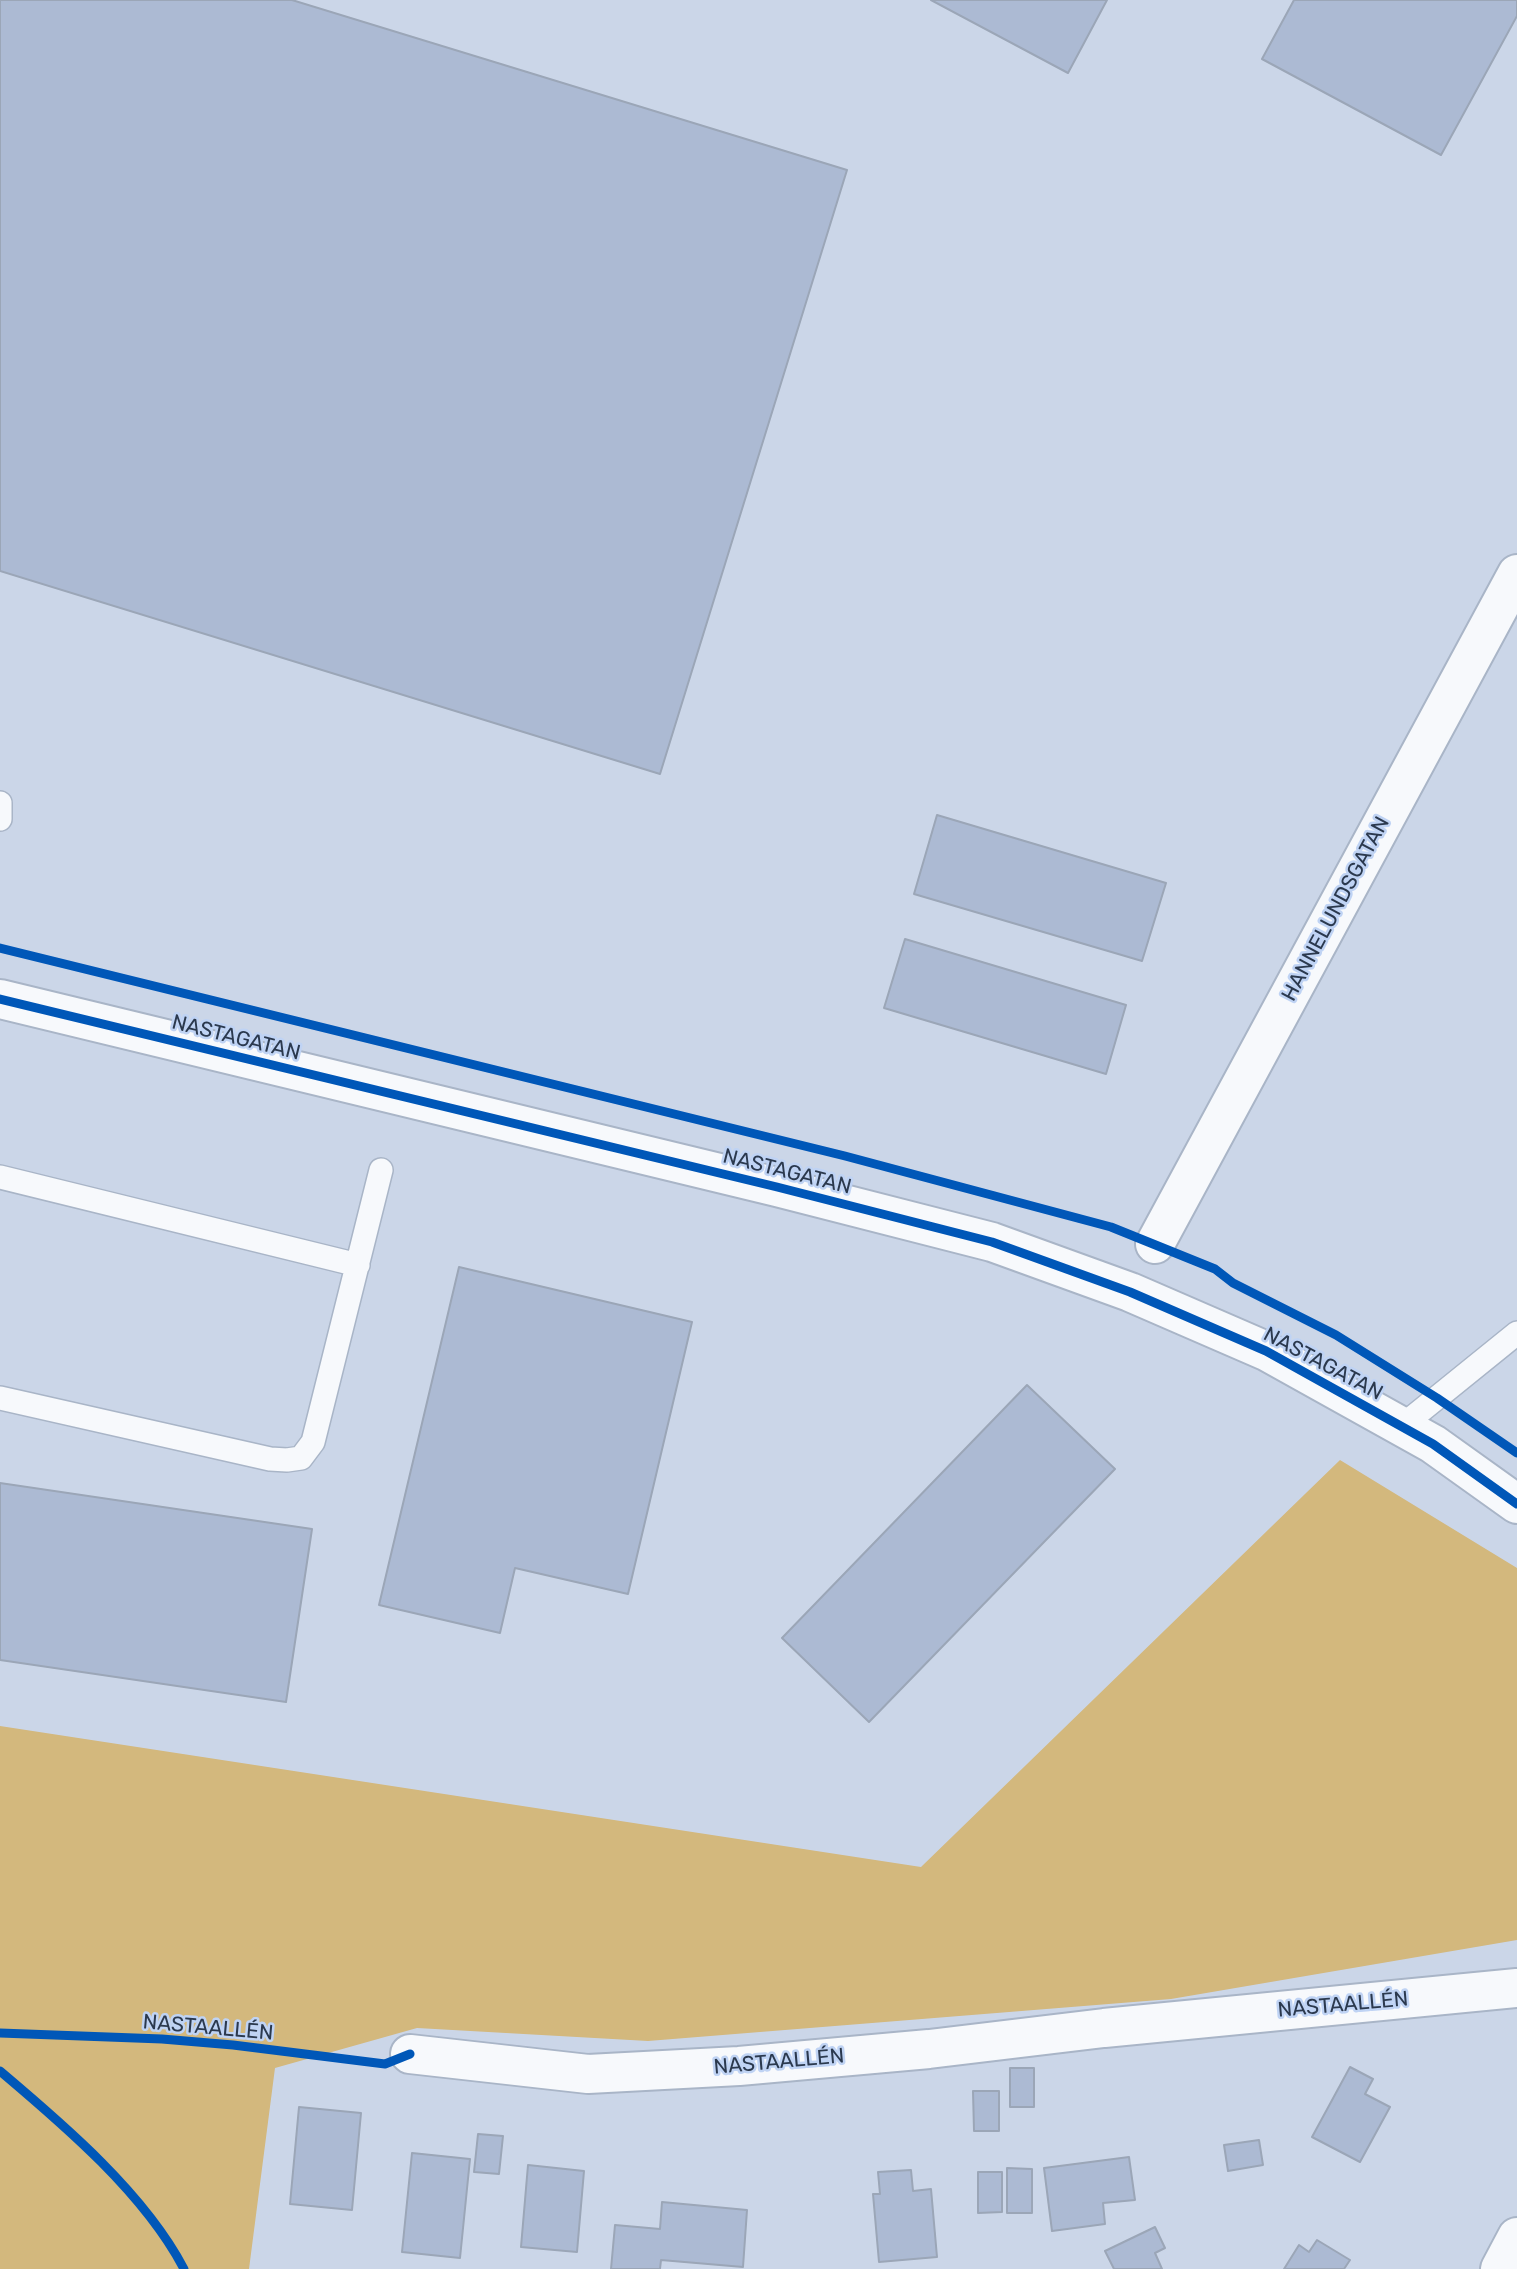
<!DOCTYPE html>
<meta charset="utf-8">
<style>
body{margin:0}
canvas{display:block;background:#cbd6e8}
</style>
<canvas width="1517" height="2269"></canvas>
<script>
const context = document.querySelector('canvas').getContext('2d');
context.lineJoin = 'round';
function fillPath(path, color) {
  context.fillStyle = color;
  context.fill(path, 'evenodd');
}
function trace(path, color, width, dash) {
  context.strokeStyle = color;
  context.lineWidth = width;
  context.lineCap = dash ? 'butt' : 'round';
  context.setLineDash(dash || []);
  context.stroke(path);
}
function drawText(font, color, halo, rows, align = 'center') {
  context.font = font + ' Rubik,sans-serif';
  context.lineWidth = 5;
  context.setLineDash([]);
  context.textBaseline = 'middle';
  context.strokeStyle = halo;
  context.fillStyle = color;
  for (const [text, x, y, turn = 0] of rows) {
    context.save();
    context.translate(x, y);
    context.rotate((+turn || 0) * Math.PI / 180);
    context.textAlign = isNaN(turn) ? turn : align;
    if (halo) context.strokeText(text, 0, 0);
    context.fillText(text, 0, 0);
    context.restore();
  }
}
const green = new Path2D(`
 M1340 1460 1517 1568V1940L1171 1999 648 2041 417 2028 275 2068 249 2269H0V1726L921 1867Z`);
const building = new Path2D(`
 M0 0H292L847 170 660 774 0 571Z
 M931 0H1107L1068 73Z
 M1294 0H1517V16L1441 155 1262 59Z
 M937 815 1166 883 1142 961 914 894Z
 M905 939 1126 1005 1106 1074 884 1008Z
 M459 1267 692 1322 628 1594 515 1568 500 1633 379 1605Z
 M1027 1385 1115 1469 869 1722 782 1638Z
 M0 1483 312 1529 286 1702 0 1660Z
 M1350 2067 1373 2079 1365 2094 1390 2107 1360 2162 1312 2137Z
 M1010 2068H1034V2107H1010Z
 M973 2091H999V2131H974Z
 M299 2107 361 2113 352 2210 290 2204Z
 M478 2134 503 2136 499 2174 474 2172Z
 M1259 2140 1263 2165 1228 2171 1224 2145Z
 M412 2153 470 2159 460 2258 402 2252Z
 M1129 2157 1135 2200 1103 2203 1105 2224 1052 2231 1044 2168Z
 M528 2165 584 2171 577 2252 521 2247Z
 M1007 2168 1032 2169V2213H1007Z
 M911 2170 913 2191 931 2189 937 2257 879 2262 873 2194H880L878 2172Z
 M978 2172H1002V2212L978 2213Z
 M662 2202 747 2210 743 2267 661 2260 660 2269H611L615 2225 660 2229Z
 M1155 2227 1165 2248 1155 2253 1162 2269H1114L1105 2251Z
 M1317 2240 1350 2260 1344 2269H1284L1299 2245 1309 2252Z`);
const lane = new Path2D(`
 M0 803V819
 M0 1177 358 1265
 M0 1398 270 1459 287 1460 301 1458 313 1442 381 1170
 M1402 1426 1517 1333`);
const street = new Path2D(`
 M0 999 777 1187 992 1242 1130 1292 1266 1351 1433 1444 1517 1504
 M1155 1244 1517 574
 M410 2054 588 2074 739 2066 929 2049 1104 2028 1517 1988
 M1500 2269 1517 2237`);
const cycleway = new Path2D(`
 M0 948 845 1156 1111 1227 1215 1269 1233 1283 1336 1335 1437 1398 1517 1453
 M0 999 777 1187 992 1242 1130 1292 1266 1351 1433 1444 1517 1504
 M0 2033 162 2039 233 2045 385 2064 410 2054
 M0 2071C64 2125 145 2194 184 2269`);
const streetNames = [
 ["HANNELUNDSGATAN",1336,909,-62],
 ["NASTAGATAN",236,1038,14],
 ["NASTAGATAN",787,1172,14],
 ["NASTAGATAN",1323,1364,28],
 ["NASTAALLÉN",1343,2005,-5],
 ["NASTAALLÉN",208,2028,5],
 ["NASTAALLÉN",779,2062,-5]
];
fillPath(green, '#d3b87d');
fillPath(building, '#acbad3');
trace(building, '#9ba6b7', 2);
trace(lane, '#a9b5c7', 26);
trace(street, '#a9b5c7', 42);
trace(lane, '#f7f9fc', 23);
trace(street, '#f7f9fc', 38);
trace(cycleway, '#0057b8', 9);
drawText('21px', '#2b394e', '#bfd3f4', streetNames);
</script>
